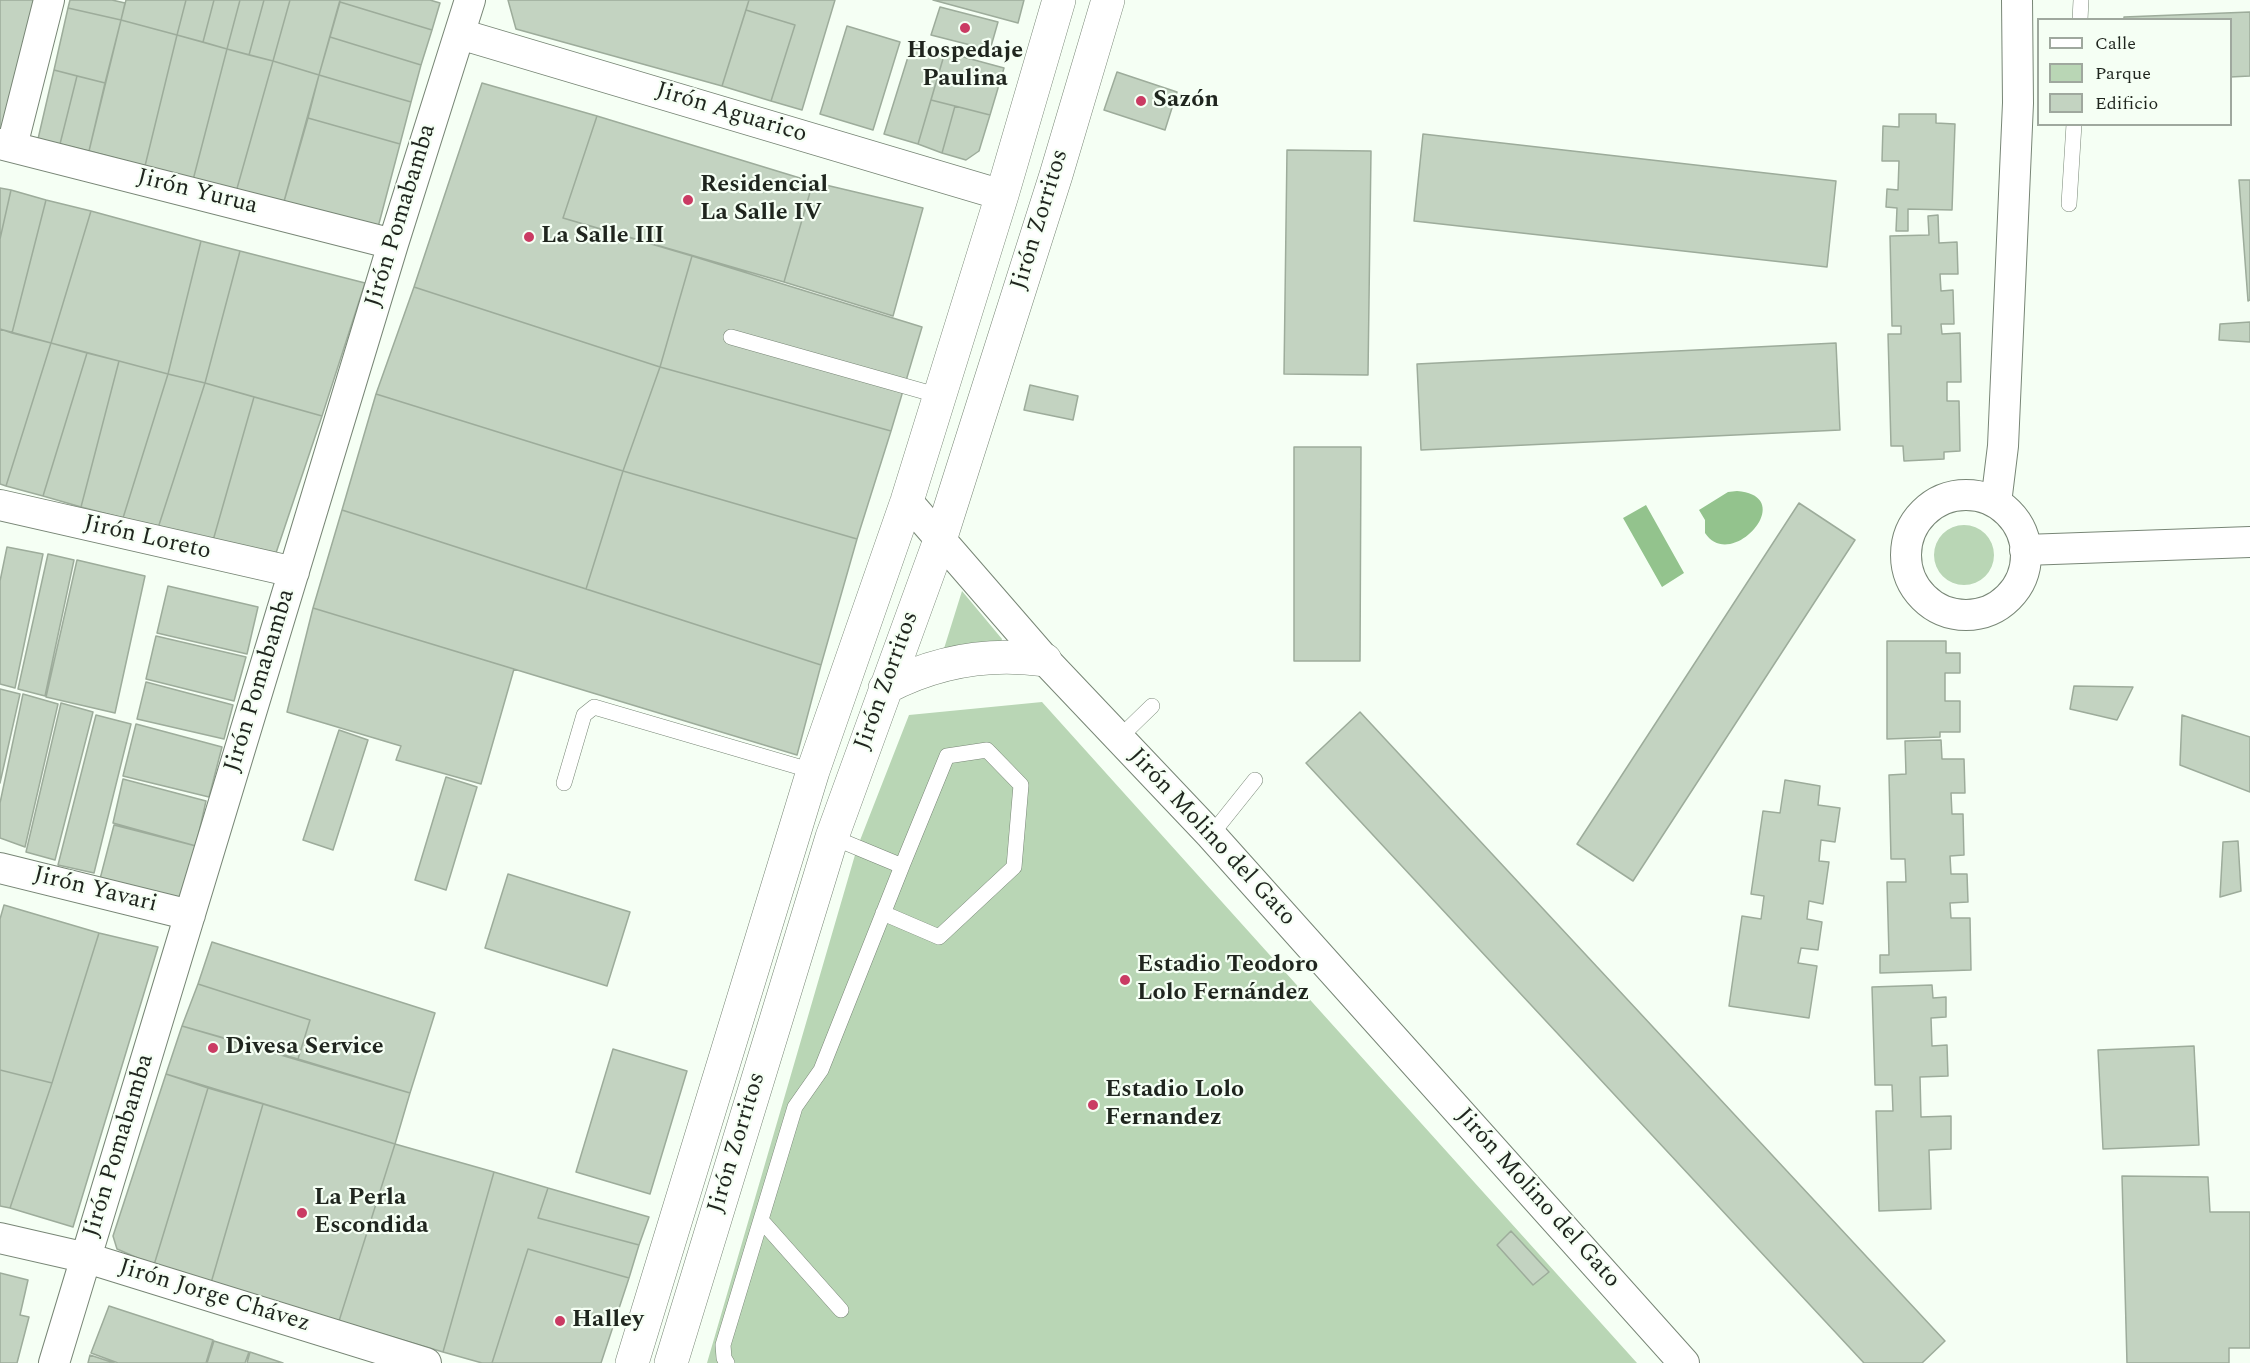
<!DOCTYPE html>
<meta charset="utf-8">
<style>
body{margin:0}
#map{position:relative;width:2250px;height:1363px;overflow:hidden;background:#f5fff4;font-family:Spectral,serif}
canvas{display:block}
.legend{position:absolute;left:2037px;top:18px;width:195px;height:108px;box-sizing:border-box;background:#f5fff4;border:2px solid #9fa89e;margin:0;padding:8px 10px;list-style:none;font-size:18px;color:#1f251e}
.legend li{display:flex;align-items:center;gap:12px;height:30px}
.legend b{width:30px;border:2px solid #9fa89e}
</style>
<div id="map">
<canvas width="2250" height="1363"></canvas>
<ul class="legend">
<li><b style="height:8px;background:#fff"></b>Calle</li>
<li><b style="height:16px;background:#b9d6b5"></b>Parque</li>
<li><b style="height:16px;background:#c3d3c1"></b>Edificio</li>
</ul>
</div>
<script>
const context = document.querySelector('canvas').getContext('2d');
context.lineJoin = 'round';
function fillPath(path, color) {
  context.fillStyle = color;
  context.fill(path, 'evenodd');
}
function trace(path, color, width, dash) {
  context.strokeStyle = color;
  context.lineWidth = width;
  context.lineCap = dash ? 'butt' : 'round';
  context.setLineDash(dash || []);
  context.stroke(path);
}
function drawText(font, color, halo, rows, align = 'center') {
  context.font = font + ' Spectral,serif';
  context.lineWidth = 4.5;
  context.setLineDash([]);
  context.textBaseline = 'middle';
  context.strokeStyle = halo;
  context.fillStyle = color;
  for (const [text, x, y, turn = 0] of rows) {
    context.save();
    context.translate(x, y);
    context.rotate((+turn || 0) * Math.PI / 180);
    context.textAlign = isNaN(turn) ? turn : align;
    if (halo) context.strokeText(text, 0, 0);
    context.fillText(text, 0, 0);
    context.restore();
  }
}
const green = new Path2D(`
 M1934 555a30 30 0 1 1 60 0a30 30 0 1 1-60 0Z
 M962 591 1002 639 1000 647 942 655Z
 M1042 702 1637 1363H707L857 848 909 715Z`);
const water = new Path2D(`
 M1737 491C1800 496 1731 573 1705 533V520L1699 510 1728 492Z
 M1646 505 1684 573 1662 587 1623 518Z`);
const building = new Path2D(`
 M0 0H40L6 131 0 130Z
 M70 0H112L125 3 121 20 68 8Z
 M126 0H186L177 35 121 20Z
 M186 0H214L203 42 177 35Z
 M214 0H240L227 49 203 42Z
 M240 0H264L249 55 227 49Z
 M264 0H290L273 61 249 55Z
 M290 0H340L319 75 273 61Z
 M340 0H430L440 3 432 30 340 2Z
 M508 0H749L722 86 516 29Z
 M749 0H835L802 110 771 101 795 25 746 10Z
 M933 0H1024L1018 23Z
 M340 2 432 30 421 65 330 37Z
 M940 7 998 22 990 50 931 35Z
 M68 8 121 20 105 83 54 70Z
 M746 10 795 25 771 101 722 86Z
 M2250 12V76L2230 77V20H2124V17Z
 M121 20 177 35 145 166 89 151Z
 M847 26 900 42 873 130 820 114Z
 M177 35 227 49 193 180 145 166Z
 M330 37 421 65 411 102 319 75Z
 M912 44 945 52 918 144 884 134Z
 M227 49 273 61 236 192 193 180Z
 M945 52 1004 68 990 115 931 100Z
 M273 61 319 75 283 205 236 192Z
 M54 70 77 76 60 144 38 139Z
 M1117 72 1177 92 1165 130 1104 110Z
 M319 75 411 102 400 144 308 118Z
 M77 76 105 83 89 151 60 144Z
 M482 83 597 116 563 218 692 256 660 367 414 287Z
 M931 100 955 106 942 153 918 144Z
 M955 106 990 115 979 151 966 160 942 153Z
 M1899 114H1936V123L1955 124 1952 210 1908 209V231H1896L1897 208 1886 207 1887 189 1898 190 1899 161H1882L1883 126 1899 127Z
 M597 116 813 182 784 282 563 218Z
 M308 118 400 144 377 231 283 205Z
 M1423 134 1836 181 1827 267 1414 221Z
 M1287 150 1371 151 1368 375 1284 374Z
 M2239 180H2250V300L2248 301Z
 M813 182 923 208 893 316 784 282Z
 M0 188 11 190 0 239Z
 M11 190 46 200 12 333 0 329V239Z
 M46 200 91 211 51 343 12 333Z
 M91 211 201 241 168 374 51 343Z
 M1938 215 1939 243 1957 242 1958 274H1940L1941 291 1953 290 1954 324H1941L1942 334 1960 333 1961 382H1947V401H1959L1960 451 1944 452V459L1904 461 1903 446H1891L1888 334H1901V326H1892L1890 236 1929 235 1928 216Z
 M201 241 240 251 205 383 168 374Z
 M240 251 365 283 322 416 205 383Z
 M692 256 922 327 891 431 660 367Z
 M414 287 660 367 623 471 376 394Z
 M2250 322V342L2219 340 2220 324Z
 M0 329 51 343 6 486 0 484Z
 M51 343 87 353 43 496 6 486Z
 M1836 343 1840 430 1421 450 1417 364Z
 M87 353 119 361 81 507 43 496Z
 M119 361 168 374 123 518 81 507Z
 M660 367 891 431 857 539 623 471Z
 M168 374 205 383 158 528 123 518Z
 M205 383 254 397 212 544 158 528Z
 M1030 385 1078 396 1073 420 1024 410Z
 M376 394 623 471 586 589 342 510Z
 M254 397 322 416 275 556 212 544Z
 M1294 447H1361L1360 661H1294Z
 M623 471 857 539 821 665 586 589Z
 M1799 503 1855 540 1633 881 1577 844Z
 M342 510 821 665 797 755 313 608Z
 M7 547 43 554 15 688 0 684V581Z
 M48 554 74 560 45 696 18 689Z
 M77 560 145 576 115 713 46 697Z
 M168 586 258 607 247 654 157 633Z
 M313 608 514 669 481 784 396 760 401 746 287 712Z
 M156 636 246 657 234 701 146 679Z
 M1887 641H1946V653H1960V673H1945V701H1960V732H1940V737L1887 739Z
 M146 682 233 705 224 739 137 719Z
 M2074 686 2133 687 2117 720 2070 709Z
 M0 689 20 694 0 783Z
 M23 694 58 704 25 847 0 838V803Z
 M61 703 93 712 55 860 26 852Z
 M1360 712 1945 1341 1922 1363H1864L1306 763Z
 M96 715 131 724 94 873 58 865Z
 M2182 715 2250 737V792L2180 765Z
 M136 724 222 747 209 797 123 776Z
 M339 730 368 740 333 850 303 840Z
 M1941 740 1942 759H1964L1965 793H1951L1952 814H1963L1964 855 1950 856 1951 874H1967L1968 902 1950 903 1951 918H1970L1971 970 1880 973V955H1889L1887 882H1906L1905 859H1891L1889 775 1906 774 1905 741Z
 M446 777 477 787 446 890 415 880Z
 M123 779 206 801 196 846 113 823Z
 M1785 780 1820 786 1818 805 1840 808 1835 842 1821 840 1819 861 1829 862 1823 904 1809 901 1807 919 1822 922 1818 950 1801 948 1798 963 1817 966 1809 1018 1729 1006 1742 916 1761 919 1764 896 1751 894 1763 811 1780 813Z
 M114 825 196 846 182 900 100 879Z
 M2238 841 2241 891 2220 897 2223 842Z
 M508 874 630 912 607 986 485 948Z
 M4 905 99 933 52 1083 0 1070V919Z
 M99 933 158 947 73 1227 10 1208 52 1083Z
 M212 942 435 1013 410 1093 298 1059 310 1020 198 984Z
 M198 984 310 1020 298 1059 182 1026Z
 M1932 985 1933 998 1946 997V1017L1931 1018 1932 1046 1947 1045 1948 1076 1920 1077 1921 1117 1951 1116V1149L1929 1150 1931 1209 1879 1211 1876 1111H1893L1892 1085H1875L1872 987Z
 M182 1026 410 1093 395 1144 166 1074Z
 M2194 1046 2199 1145 2103 1149 2098 1050Z
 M613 1049 687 1071 650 1194 576 1172Z
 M0 1070 52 1083 10 1208 0 1206Z
 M166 1074 208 1088 154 1265 117 1249 113 1236Z
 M208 1088 263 1104 211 1283 154 1265Z
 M263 1104 395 1144 339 1321 211 1283Z
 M395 1144 494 1172 443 1352 339 1321Z
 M494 1172 548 1188 538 1218 639 1245 629 1278 528 1249 492 1363H482L443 1352Z
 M2122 1176 2208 1177 2210 1212H2250V1348H2229V1363H2127Z
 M548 1188 649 1217 639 1245 538 1218Z
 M1511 1231 1549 1272 1533 1285 1497 1245Z
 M528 1249 629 1278 601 1363H492Z
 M0 1273 28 1280 20 1315 29 1317 17 1363H0Z
 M109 1306 213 1340 206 1363H118L91 1353Z
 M214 1341 249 1352 245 1363H207Z
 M250 1352 283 1363H247Z
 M90 1355 114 1363H88Z`);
const service = new Path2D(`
 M2080 20 2081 0
 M2069 204 2074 124
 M731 337 940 396
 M1119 738 1152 706
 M564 783 584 715 594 707 813 771
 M1211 835 1255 780
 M883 913 939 937 1014 867 1021 785 987 750 947 756 902 866
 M761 1220 841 1310
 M727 1363 724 1358 723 1345 795 1107 821 1070 902 866 832 837`);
const minor = new Path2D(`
 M460 34 1002 195
 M0 144 393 244
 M12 146 49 0
 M1906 555a60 60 0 1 1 120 0a60 60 0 1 1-120 0Z
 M907 501 1045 660 1211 835 1684 1363
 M1996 503 2003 446 2018 103 2017 0
 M0 505 294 572
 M2025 550 2250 542
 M0 868 190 915
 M0 1238 87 1258 426 1363
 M54 1363 393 244 470 0`);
const secondary = new Path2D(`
 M885 688C936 661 988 652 1045 660
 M632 1363 813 771 907 501 1002 195 1059 0
 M671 1363 832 837 940 540 1056 175 1108 0`);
const markers = [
 [965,28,6,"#ca3b63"],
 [1141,101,6,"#ca3b63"],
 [688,200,6,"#ca3b63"],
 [529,237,6,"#ca3b63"],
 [1125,980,6,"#ca3b63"],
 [213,1048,6,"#ca3b63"],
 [1093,1105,6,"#ca3b63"],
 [302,1213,6,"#ca3b63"],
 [560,1321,6,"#ca3b63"]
];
const poiNames = [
 ["Hospedaje",965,52,"center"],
 ["Paulina",965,80,"center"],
 ["Sazón",1153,101],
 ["Residencial",700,186],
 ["La Salle IV",700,214],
 ["La Salle III",541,237],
 ["Estadio Teodoro",1137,966],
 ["Lolo Fernández",1137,994],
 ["Divesa Service",225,1048],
 ["Estadio Lolo",1105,1091],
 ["Fernandez",1105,1119],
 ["La Perla",314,1199],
 ["Escondida",314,1227],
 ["Halley",572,1321]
];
const streetNames = [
 ["Jirón Aguarico",731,114,17],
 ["Jirón Yurua",197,193,14],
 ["Jirón Pomabamba",402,216,-73],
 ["Jirón Zorritos",1041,220,-73],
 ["Jirón Loreto",147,539,13],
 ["Jirón Pomabamba",261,681,-73],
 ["Jirón Zorritos",888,681,-70],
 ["Jirón Molino del Gato",1211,838,47],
 ["Jirón Yavari",95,891,14],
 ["Jirón Zorritos",738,1143,-73],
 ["Jirón Pomabamba",120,1146,-73],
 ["Jirón Molino del Gato",1537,1199,48],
 ["Jirón Jorge Chávez",214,1297,17]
];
fillPath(green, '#b9d6b5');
fillPath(water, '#93c38d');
fillPath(building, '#c3d3c1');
trace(building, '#9dac9b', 1.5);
trace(service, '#788676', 16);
trace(minor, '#788676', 32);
trace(secondary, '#788676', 34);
trace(service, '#fff', 15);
trace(minor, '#fff', 30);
trace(secondary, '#fff', 33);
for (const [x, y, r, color] of markers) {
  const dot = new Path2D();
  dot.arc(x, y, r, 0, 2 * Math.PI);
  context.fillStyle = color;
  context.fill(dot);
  trace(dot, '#f5fff4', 2);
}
drawText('bold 24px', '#1f251e', '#f5fff4', poiNames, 'left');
drawText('24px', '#1f251e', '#f5fff4', streetNames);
</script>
